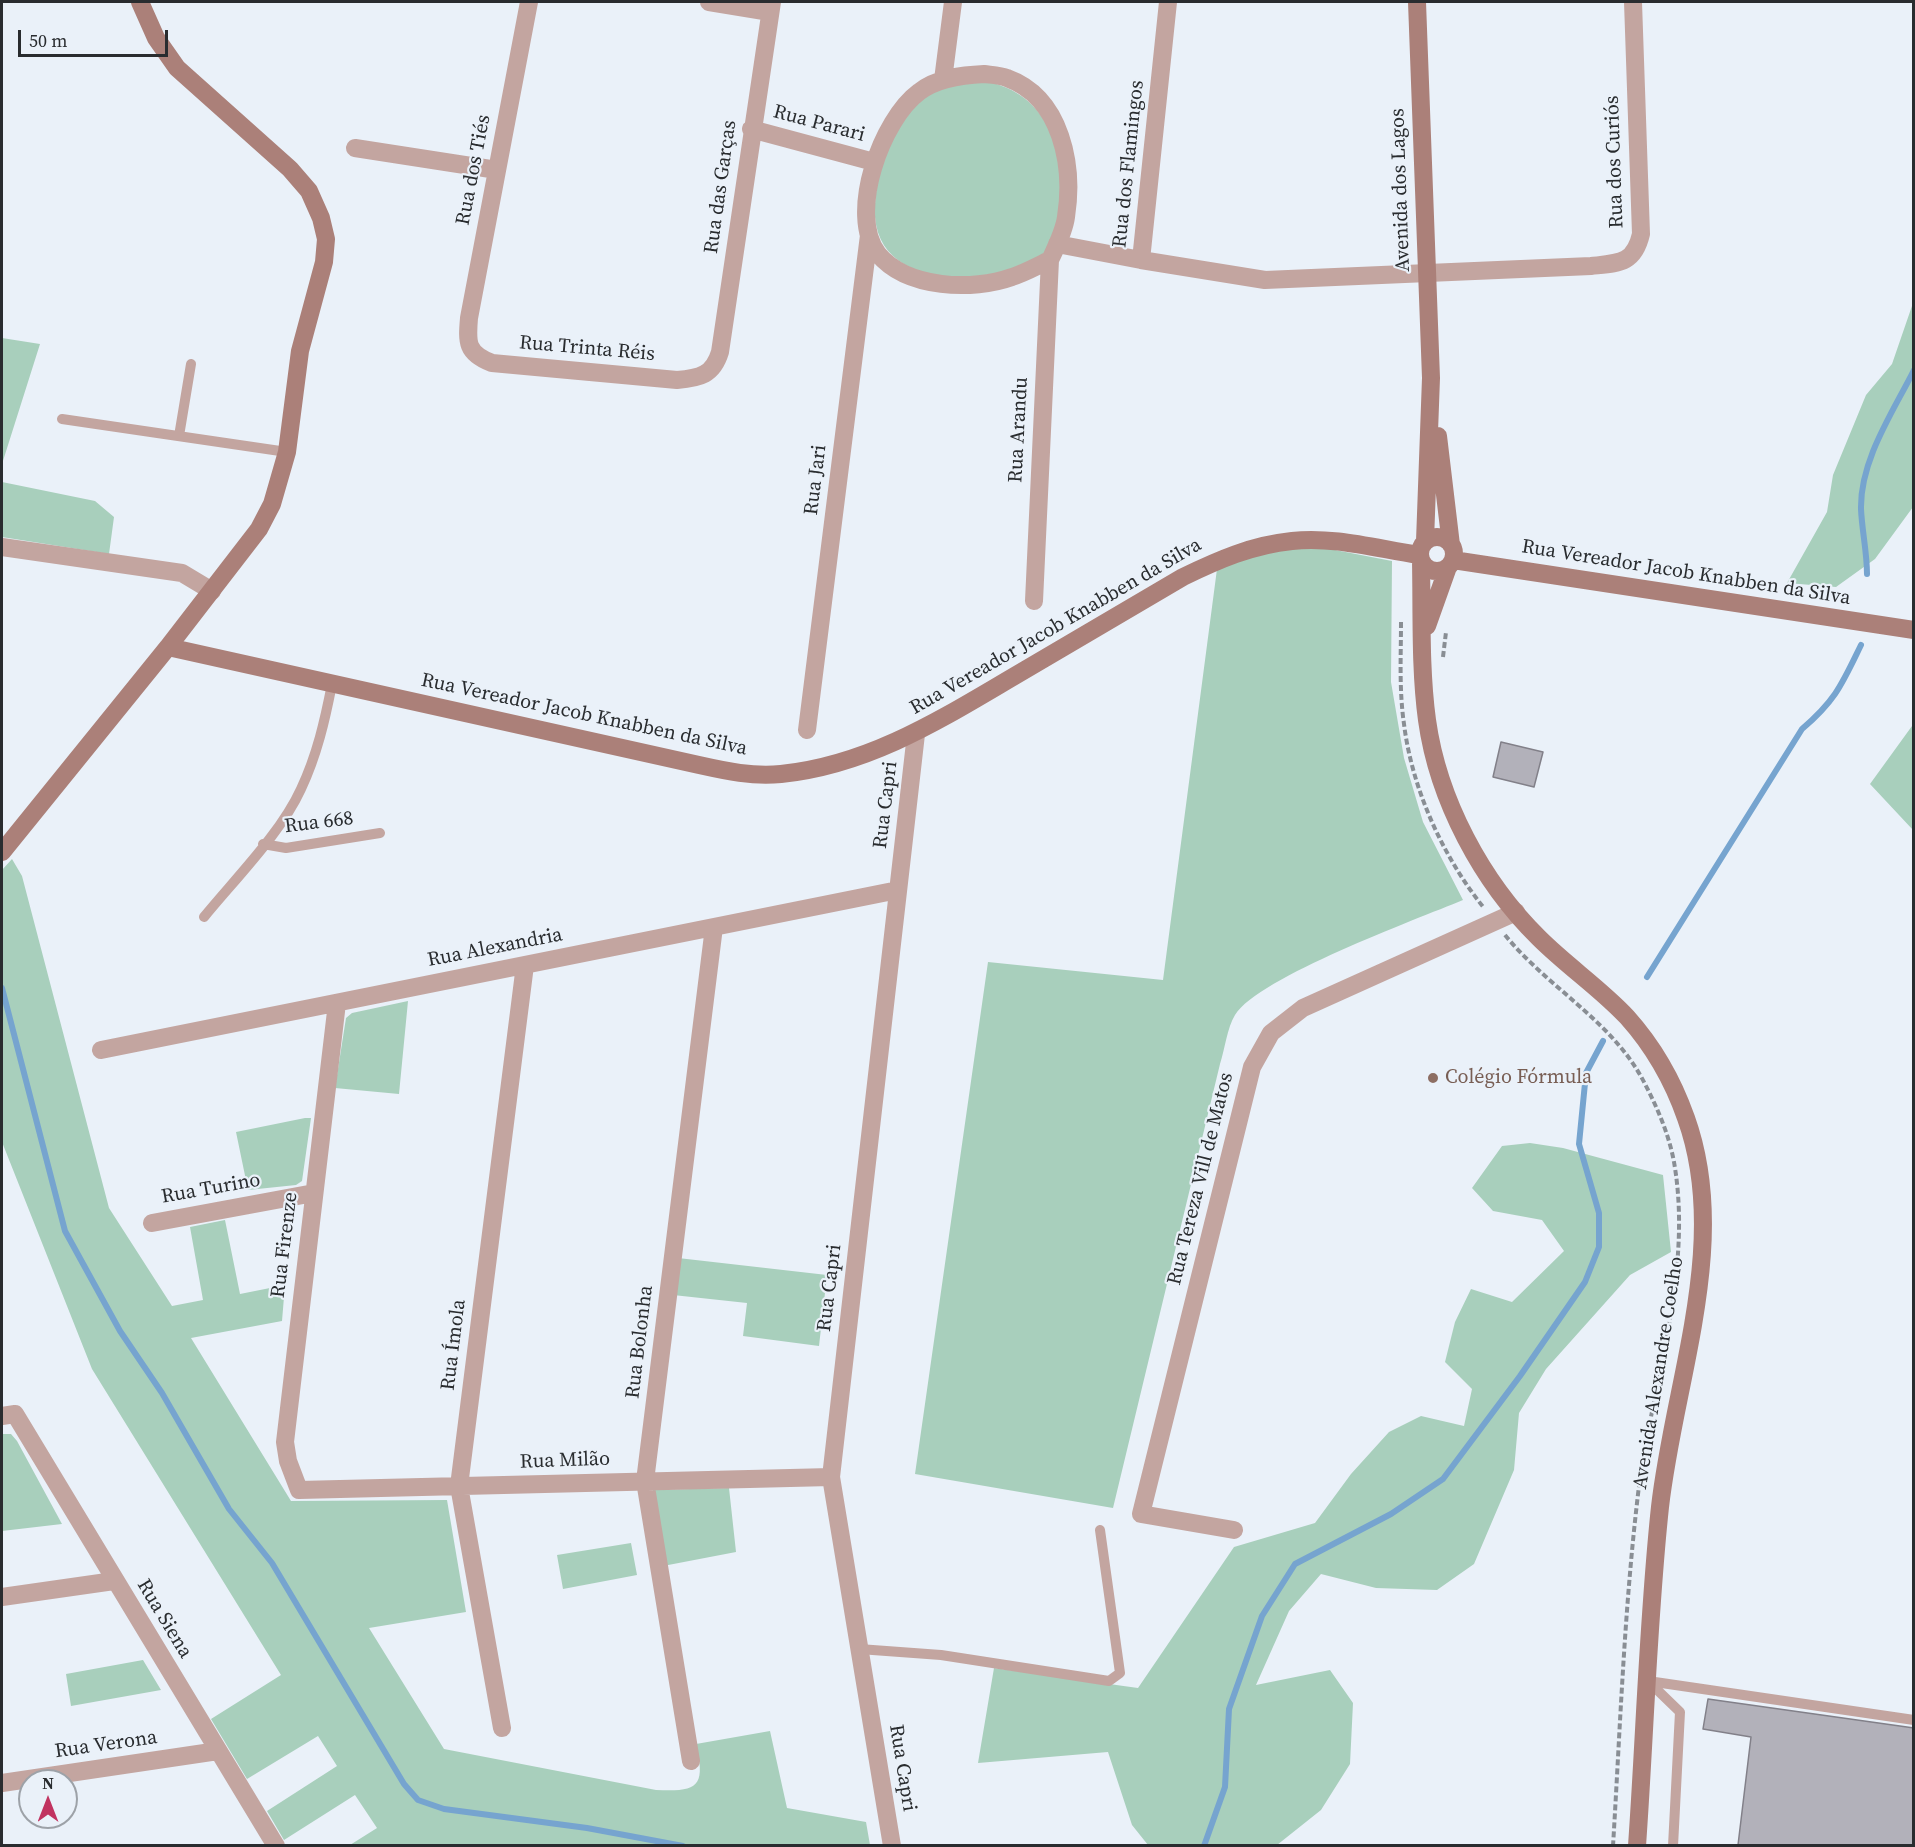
<!DOCTYPE html>
<meta charset="utf-8">
<style>
body{margin:0}
#map{position:relative;width:1915px;height:1847px;overflow:hidden;background:#eaf1f9;font-family:"Source Serif 4",serif}
canvas{display:block}
.frame{position:absolute;inset:0;border:3px solid #292c2f;pointer-events:none}
.north{position:absolute;left:18px;top:1769px;width:60px;height:60px;box-sizing:border-box;background:#eaf1f9;border:2px solid #9da2a8;border-radius:50%;rotate:0deg;font-size:16px;font-weight:700;line-height:24px;text-align:center;color:#292c2f}
.north::after{content:'';display:block;margin:auto;width:21px;height:27px;background:#c13360;clip-path:polygon(50% 0,100% 100%,50% 72%,0 100%)}
.scale{position:absolute;left:18px;top:30px;width:150px;height:27px;box-sizing:border-box;border:3px solid #292c2f;border-top:0;padding-left:8px;font-size:18px;line-height:21px;white-space:nowrap;color:#292c2f;-webkit-text-stroke:4px #eaf1f9;paint-order:stroke}
</style>
<div id="map">
<canvas width="1915" height="1847"></canvas>
<div class="frame"></div>
<div class="north">N</div>
<div class="scale">50 m</div>
</div>
<script>
const context = document.querySelector('canvas').getContext('2d');
context.lineJoin = 'round';
function fillPath(path, color) {
  context.fillStyle = color;
  context.fill(path, 'evenodd');
}
function trace(path, color, width, dash) {
  context.strokeStyle = color;
  context.lineWidth = width;
  context.lineCap = dash ? 'butt' : 'round';
  context.setLineDash(dash || []);
  context.stroke(path);
}
function drawText(font, color, halo, rows, align = 'center') {
  context.font = font + ' "Source Serif 4",serif';
  context.lineWidth = 4.5;
  context.setLineDash([]);
  context.textBaseline = 'middle';
  context.strokeStyle = halo;
  context.fillStyle = color;
  for (const [text, x, y, turn = 0] of rows) {
    context.save();
    context.translate(x, y);
    context.rotate((+turn || 0) * Math.PI / 180);
    context.textAlign = isNaN(turn) ? turn : align;
    if (halo) context.strokeText(text, 0, 0);
    context.fillText(text, 0, 0);
    context.restore();
  }
}
const green = new Path2D(`
 M984 81C1050 93 1068 155 1059 215 1056 229 1049 242 1044 255 1032 260 1019 268 1007 271 958 284 880 280 875 217 874 196 878 173 886 154 896 133 904 113 923 98 940 85 964 85 984 81Z
 M1913 303V507L1875 559 1836 587 1787 583 1827 512 1833 475 1866 395 1892 364Z
 M2 338 40 344 2 464Z
 M2 482 95 501 114 517 109 554 2 537Z
 M1294 548 1330 549 1392 561 1391 682 1404 758 1423 822 1463 900C1415 920 1259 977 1235 1015 1227 1028 1225 1049 1220 1064L1113 1508 915 1474 988 962 1163 980 1217 569 1258 554Z
 M1912 726 1914 727 1913 830 1870 784Z
 M12 859 22 876 109 1208 172 1306 203 1300 190 1227 225 1220 240 1294 285 1285 282 1321 191 1338 291 1501 447 1500 466 1612 369 1628 444 1749 656 1790C698 1792 706 1787 696 1744L770 1731 787 1808 866 1822 870 1845H350L377 1828 355 1795 284 1840 267 1811 337 1766 318 1736 247 1779 211 1719 281 1675 92 1369 2 1142V870Z
 M408 1001 399 1094 335 1088 346 1018 352 1013Z
 M305 1118H311L302 1181 296 1185 248 1190 236 1132Z
 M1530 1143 1563 1148 1663 1175 1671 1252 1630 1275 1546 1369 1519 1413 1514 1470 1474 1564 1437 1590 1376 1588 1321 1574 1289 1611 1256 1685 1330 1670 1353 1703 1350 1764 1321 1810 1277 1845H1148L1132 1825 1108 1752 978 1763 994 1668 1138 1688 1234 1547 1315 1523 1351 1474 1389 1432 1421 1416 1464 1426 1472 1389 1445 1362 1455 1322 1471 1289 1512 1302 1564 1251 1542 1220 1493 1211 1472 1188 1502 1146Z
 M678 1258 827 1275 819 1346 743 1336 747 1303 673 1295Z
 M2 1434H11L17 1441 62 1524 2 1531Z
 M729 1488 736 1552 663 1566 653 1490Z
 M631 1543 637 1575 563 1589 557 1555Z
 M143 1660 161 1690 71 1706 66 1674Z`);
const stream = new Path2D(`
 M1867 574C1867 552 1862 531 1861 509 1860 460 1893 412 1914 370
 M1647 977 1802 729C1836 700 1842 684 1861 645
 M2 988 65 1231 120 1331 162 1393 229 1509 272 1563 404 1784 418 1800 444 1809 587 1828 683 1846
 M1204 1846 1225 1787 1229 1709 1262 1616 1295 1564 1391 1514 1443 1479 1520 1376 1585 1282 1599 1247V1213L1579 1144 1586 1073 1603 1041`);
const building = new Path2D(`
 M1501 742 1543 752 1534 787 1493 777Z
 M1708 1699 1914 1728V1845H1738L1751 1737 1703 1729Z`);
const path = new Path2D(`
 M1401 622C1401 656 1399 690 1404 724 1412 789 1443 857 1484 908
 M1443 657 1446 632
 M1505 935C1548 988 1614 1022 1645 1084 1658 1109 1669 1135 1674 1162 1694 1276 1649 1391 1637 1503 1624 1616 1620 1731 1613 1846`);
const lane = new Path2D(`
 M62 419 287 452
 M179 436 191 364
 M263 844 286 848 380 833
 M204 917C235 879 281 833 301 789 317 755 325 720 332 684
 M859 1649 941 1655 1109 1681 1120 1673 1100 1530
 M1648 1681 1914 1720
 M1648 1681 1680 1712 1673 1846`);
const street = new Path2D(`
 M529 2 469 318C467 342 466 353 492 363L677 380C700 378 713 375 720 352L772 2
 M709 2 770 12
 M1168 2 1141 260 1265 280 1591 266C1619 263 1634 264 1641 234L1633 2
 M984 74C992 75 1000 75 1007 78 1062 98 1074 166 1066 217 1064 232 1056 247 1050 260 1037 266 1025 273 1012 277 973 291 907 289 878 254 847 214 882 119 919 92 937 78 962 75 984 74Z
 M943 80 953 2
 M751 129 874 162
 M355 148 497 170
 M1057 244 1141 260
 M2 547 182 573 212 591
 M1034 601 1050 260
 M807 730 869 235
 M337 1003 285 1442 288 1461 299 1490 831 1477
 M101 1050 898 890
 M152 1223 314 1193
 M2 1416 15 1414 276 1846
 M1234 1530 1141 1514 1252 1067 1271 1033 1303 1008 1516 912
 M2 1597 114 1581
 M502 1728 459 1486 525 965
 M691 1761 645 1481 714 927
 M2 1783 218 1751
 M892 1846 831 1477 916 734`);
const secondary = new Path2D(`
 M140 2 156 38 177 68 290 169 309 191 321 218 326 239 324 262 300 351 287 452 272 504 259 529 168 647
 M1417 2 1431 378 1425 541
 M1438 436 1451 545
 M1420 554a17 17 0 1 1 34 0a17 17 0 1 1-34 0Z
 M1453 560 1914 630
 M1421 561C1422 614 1420 668 1427 720 1438 800 1482 882 1539 938 1567 966 1601 989 1627 1017 1653 1046 1673 1081 1686 1118 1731 1243 1674 1381 1660 1507 1648 1619 1645 1733 1637 1846
 M1427 626 1448 567
 M2 852 168 647 699 765C726 771 753 777 781 774 870 765 943 718 1018 674 1073 642 1128 609 1183 577 1218 560 1252 545 1292 541 1333 536 1378 549 1419 555`);
const markers = [
 [1433,1078,6,"#8d6e63"]
];
const streetNames = [
 ["Rua Parari",819,124,15],
 ["Rua dos Curiós",1615,162,-92],
 ["Rua dos Flamingos",1129,164,-84],
 ["Rua dos Tiés",474,170,-79],
 ["Rua das Garças",721,187,-82],
 ["Avenida dos Lagos",1401,190,-92],
 ["Rua Trinta Réis",587,349,5],
 ["Rua Arandu",1019,430,-87],
 ["Rua Jari",816,480,-83],
 ["Rua Vereador Jacob Knabben da Silva",1686,573,9],
 ["Rua Vereador Jacob Knabben da Silva",1056,627,-30],
 ["Rua Vereador Jacob Knabben da Silva",584,715,12],
 ["Rua Capri",886,805,-83],
 ["Rua 668",319,823,-7],
 ["Rua Alexandria",495,948,-11],
 ["Rua Tereza Vill de Matos",1201,1179,-76],
 ["Rua Turino",211,1189,-10],
 ["Rua Firenze",285,1245,-83],
 ["Rua Capri",830,1288,-83],
 ["Rua Bolonha",640,1342,-83],
 ["Rua Ímola",454,1345,-83],
 ["Avenida Alexandre Coelho",1659,1373,-81],
 ["Rua Milão",565,1461,-2],
 ["Rua Siena",164,1619,59],
 ["Rua Verona",106,1745,-8],
 ["Rua Capri",902,1768,81]
];
const educationNames = [
 ["Colégio Fórmula",1445,1078]
];
fillPath(green, '#a8cfbc');
trace(stream, '#76a4cf', 6);
fillPath(building, '#b2b1ba');
trace(building, '#828089', 1.5);
trace(path, '#898e94', 4, [6, 3]);
trace(lane, '#c3a5a0', 10);
trace(street, '#c3a5a0', 18);
trace(secondary, '#ab8079', 18);
for (const [x, y, r, color] of markers) {
  const dot = new Path2D();
  dot.arc(x, y, r, 0, 2 * Math.PI);
  context.fillStyle = color;
  context.fill(dot);
  trace(dot, '#eaf1f9', 2);
}
drawText('20px', '#292c2f', '#eaf1f9', streetNames);
drawText('20px', '#785e54', '#eaf1f9', educationNames, 'left');
</script>
